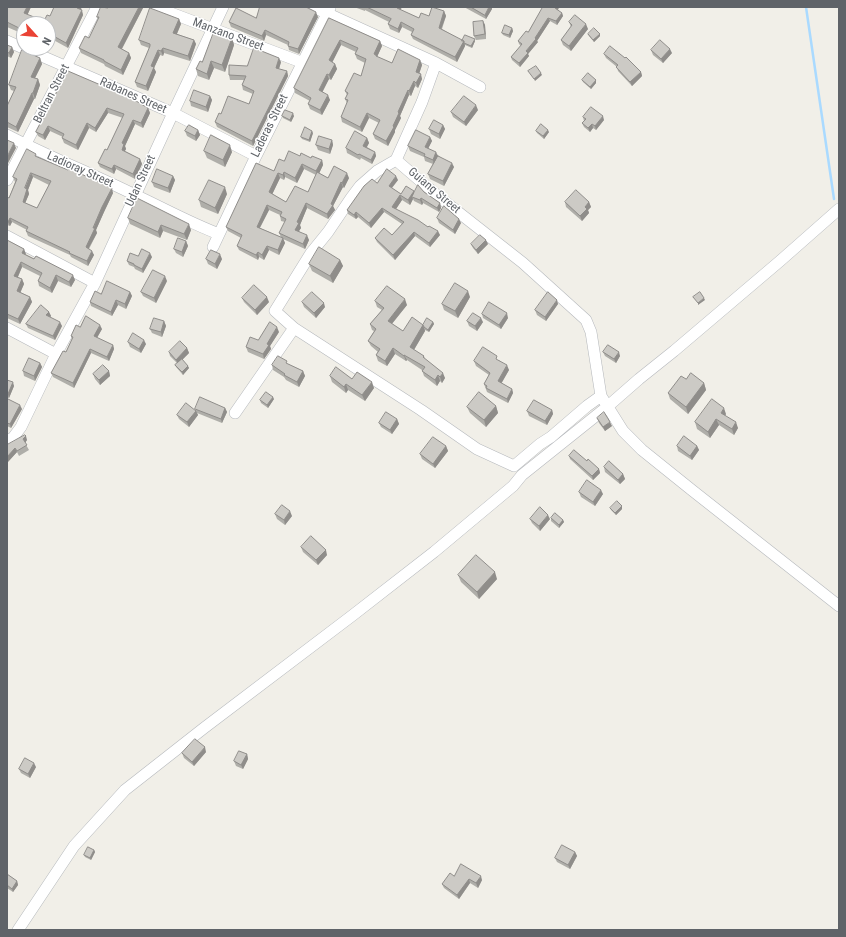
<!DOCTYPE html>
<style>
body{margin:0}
#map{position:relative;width:846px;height:937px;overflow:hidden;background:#f1efe8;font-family:"Roboto Condensed",sans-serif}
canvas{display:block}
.frame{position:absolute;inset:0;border:8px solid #5f6368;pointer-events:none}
.north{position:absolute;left:16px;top:16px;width:40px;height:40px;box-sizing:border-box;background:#fff;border:1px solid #bfc1c3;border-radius:50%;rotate:117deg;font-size:11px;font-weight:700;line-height:16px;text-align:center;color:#5f6368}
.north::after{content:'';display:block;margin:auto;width:14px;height:18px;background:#ea4335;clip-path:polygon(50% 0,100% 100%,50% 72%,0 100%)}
</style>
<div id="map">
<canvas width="846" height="937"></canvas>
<div class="frame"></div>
<div class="north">N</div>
</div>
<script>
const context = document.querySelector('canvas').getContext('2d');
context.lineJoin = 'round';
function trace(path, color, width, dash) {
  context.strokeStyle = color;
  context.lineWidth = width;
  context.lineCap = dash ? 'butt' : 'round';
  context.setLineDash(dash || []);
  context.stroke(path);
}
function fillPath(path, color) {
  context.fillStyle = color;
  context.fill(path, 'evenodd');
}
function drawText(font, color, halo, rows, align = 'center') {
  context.font = font + ' "Roboto Condensed",sans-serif';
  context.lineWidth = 3;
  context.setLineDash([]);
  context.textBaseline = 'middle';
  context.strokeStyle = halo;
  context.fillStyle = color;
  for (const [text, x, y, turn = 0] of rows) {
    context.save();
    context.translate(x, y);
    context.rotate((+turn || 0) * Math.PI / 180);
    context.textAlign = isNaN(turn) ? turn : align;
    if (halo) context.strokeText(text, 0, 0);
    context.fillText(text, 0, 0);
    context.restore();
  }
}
const stream = new Path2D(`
 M806 7 834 199`);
const minor = new Path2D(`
 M155 7 301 62
 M313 7 436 63 422 102 396 160 439 197 523 263 586 320 591 332 601 396 623 431 642 450 693 491 839 606
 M7 41 173 113 256 156
 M436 63 480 87
 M7 135C49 157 93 174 135 195 163 208 190 223 219 234
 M396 160 377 171 360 186 351 198 328 232 311 253 275 311 294 328 421 410 477 449 514 466 540 444 551 437 587 406 601 396
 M7 180 97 7
 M7 236 95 283
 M213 247 256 156 330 8
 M7 328 56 354
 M235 413 294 328
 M7 440 12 439 21 427 56 354 95 283 173 113 223 7
 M18 930 74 846 125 790 204 728 353 615 434 552 513 486 522 475 607 407 639 379 674 351 780 261 839 209`);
const wall = new Path2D(`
 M7 7H31L27 15 44 21 50 16 81 10 83 15 68 48 48 37V24H24V29H23L21 33 7 27Z
 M108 7H143V8L122 49 129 53 131 58 123 75 105 66 104 64 81 53 79 48 89 38 98 19 97 17Z
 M354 7H401L400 10 419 18 429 16 444 11 446 16 442 29 462 41H475L472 48 465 45V46L457 62 413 39 411 35 412 32 402 27 399 33 390 29 388 24 389 22 365 10V11Z
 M464 7H492V9L486 19Z
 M559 7 558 10 562 13 563 16 557 25 550 21 537 41 538 42 528 54 529 56 520 67 512 60 511 57 521 46 519 44 518 41 528 32Z
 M318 17 299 54 289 50 288 45 266 35 264 41 231 27 229 22 256 18Z
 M329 18 380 41 382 46 377 57 392 63 420 60 422 65 419 74 422 79 418 88 415 86 411 96 409 95 400 116 401 118 395 130V132L388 146 375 139 373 134 379 123 369 118 362 132 342 122 341 117 347 103 345 99 347 95 345 91 361 76 365 63 357 59 355 54 356 52 341 45 332 62 335 64 337 69 331 80 329 79 322 91 330 100 322 115 310 109 308 104 310 101 295 93 294 88Z
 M179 19 181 24 177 34 194 40 196 44 190 61 164 53 163 56 160 55 154 68 156 72 148 91 137 87 135 82 149 48 141 45 139 40Z
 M483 21 485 25 486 39 476 40 474 36Z
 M569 22 588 29 571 51 563 45 561 40 571 27Z
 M512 28 513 31 510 38 503 35 502 33Z
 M588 34H600V36L594 42 589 36Z
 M232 38 234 45 225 72 214 68 209 80 198 76 196 69 202 62Z
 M7 45 12 47 14 52 11 58 7 56Z
 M651 50 672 53 663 63 653 55Z
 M604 54 641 72 642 76 632 86 618 71 617 67 606 58Z
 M40 58 42 64 35 78 38 79 40 85 35 99H34L18 132 7 127V106L14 91 11 90 9 85Z
 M281 62 279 69 287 71 288 76 253 146 217 127 215 122 221 114 249 104 253 94 243 90 242 85 244 80H230L229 75Z
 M68 71 148 108 150 113 143 128 135 124 125 146 126 149 125 151 140 159 142 164 135 179 116 169 114 174 100 167 98 163 107 150 123 118 108 113 96 132 89 128 78 150 64 143 62 138 63 137 50 131 45 140 38 136 36 132Z
 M582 80 596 83 591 89 583 82Z
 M210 96 212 100 208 112 191 106 190 101Z
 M478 110 466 126 453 117 451 112Z
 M282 116H294L291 122 283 118Z
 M583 117 604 120 596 130 593 128 590 132 584 127 582 123 584 121Z
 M443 125 445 129 440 139 431 134 429 129Z
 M198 130 200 135 196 141 187 136 185 131Z
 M536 131 549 132 544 139 537 133Z
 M313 133 310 142 302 139 301 137Z
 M430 137 432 141 428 148 454 167 444 186 430 179 428 174 433 164 425 161 424 157 410 151 408 146Z
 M367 138 369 143 367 147 375 152 376 156 372 164 361 158 360 160 347 153 346 148Z
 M332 140 333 145 330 154 318 150 316 145Z
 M204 151 232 152 225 167 207 158Z
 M300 156 322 160 323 165 319 173 328 178H349L344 188 343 187 333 206 335 210 328 219 307 208 300 225 301 228 299 231 309 240 305 249 283 239 285 243 279 255 269 250 264 260 259 257 258 260 239 250 237 246 241 238 228 231 226 227 274 171 284 161ZM304 169 316 175 308 192 286 202 272 194 280 178 284 180 285 177 297 183ZM269 210 280 215 281 221 285 222 279 233 281 237 260 228Z
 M38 157 113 193 104 212 96 230 97 233 89 249 94 255 88 266 71 257 70 255 28 236 26 231 27 230 12 222 10 226 7 225V197L9 198 15 182 13 177ZM33 177 49 185 37 208 25 203 29 194 28 190Z
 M173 176 175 180 170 193 154 187 152 182Z
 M398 180 392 188 401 194 424 192 440 203 441 208 439 212 423 203 422 205 414 201 413 199 410 205 402 200 396 209 428 227 440 235 430 247 415 236 395 260 377 242 375 238 392 235 402 224 384 212 371 228 358 217 356 219 348 214 347 210 377 183Z
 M227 194 218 214 201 207 199 200Z
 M565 202H589L591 207 588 210 589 213 582 221 566 207Z
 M128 218 191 230 187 240 163 231 160 238 130 224Z
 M437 218 461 223 455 234 439 223Z
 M7 240 24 249 25 254 75 280 71 287 58 281 52 293 39 286 38 281 40 276 22 267 18 277 22 279 24 284 20 292 30 297 32 302 20 324 7 318Z
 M186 241 188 246 183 257 176 253 174 249Z
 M471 244H488L478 254 473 248Z
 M138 256 152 257 143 273 135 269 134 267 129 265 127 261Z
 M206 259H222L217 269 208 264Z
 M340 260 343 266 333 283 312 271 309 264Z
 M167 281 156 303 143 296 141 292Z
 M130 292 132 296 126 309 118 305 112 316 91 306 90 302 101 294Z
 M470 297 458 318 444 310 442 304Z
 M242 298 269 302 257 315 244 302Z
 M375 301 407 305 392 324 403 331 433 322 434 324 429 332 425 330V331L414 350 424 356 425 359 445 378 442 383 440 381 437 386 424 376 422 370 407 360 406 361 395 354 387 366 378 361 376 355 378 352 371 346 368 341 374 331 372 330 370 324 382 310 377 307Z
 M302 302 325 307 316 318 304 307Z
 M558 304 546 321 537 315 535 310Z
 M49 312 51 316 50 317 62 326 55 340 28 328 26 324Z
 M482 314 508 318 501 329 483 318Z
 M164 321 166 326 162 337 152 333 150 329Z
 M467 321 483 322 477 331 469 326Z
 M80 327 102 329 97 338 113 345 114 349 109 361 91 353 74 388 53 377 51 373 66 352 72 339 71 336Z
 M279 332 270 346 271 349 264 359 248 352 246 347 258 340Z
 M128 342 146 344 141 353 130 347Z
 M187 348 189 353 182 360 189 368 183 375 176 367 175 365 177 363 170 356 169 352Z
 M603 352 620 356 616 363 605 356Z
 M499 360 509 370 501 383 512 389 513 393 508 403 487 392 484 384 489 375 476 366 474 361Z
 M40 363 42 367 35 381 24 376 23 371Z
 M288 364 303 371 305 376 299 387 286 380 284 377 273 370 272 365Z
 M109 371 110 376 100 385 95 379 93 374Z
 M330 376 352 379 374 388 365 401 348 390 346 393 332 382Z
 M686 379 704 383 706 390 688 414 670 399 668 393Z
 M7 380 14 386 9 398 7 397Z
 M274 399 268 408 261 403 260 400Z
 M7 402 22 409 11 428 7 426Z
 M496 406 498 413 486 427 470 413 467 407Z
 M225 408 227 412 222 423 197 413 198 415 189 427 179 419 177 415 196 410 195 409Z
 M552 410 553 414 547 425 529 416 527 411Z
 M726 414 725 416 738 428 734 435 719 425 710 438 697 429 695 422Z
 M597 418 612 426 605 431 599 423Z
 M397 419 399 424 392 434 381 427 379 423Z
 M27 440 25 443 29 450 19 456 17 452 7 463V445Z
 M446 446 448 451 435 468 422 459 420 454Z
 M677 446H697L699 450 692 460 678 451Z
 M569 456 587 461 599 469 600 473 593 480 570 459Z
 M604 467 623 474 625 479 620 484 605 472Z
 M579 492 603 494 595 506 581 497Z
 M622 506V509L616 515 611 510 610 508Z
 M275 514 292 516 285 525 277 519Z
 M551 518 563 520 564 522 559 528 551 521Z
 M530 519H550L540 531 532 523Z
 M301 547 327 555 318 565 303 552Z
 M458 575 497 579 479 599 461 582Z
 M206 752 194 766 184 758 182 753Z
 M247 754 248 759 243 769 236 766 234 761Z
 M36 767 30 778 21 773 19 769Z
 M94 850 95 852 91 860 85 857 84 855Z
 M575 852 577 856 570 869 557 862 555 858Z
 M7 874 17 881 18 885 13 892 7 888Z
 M454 876 482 880 478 888 470 883 459 899 444 888 442 884Z`);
const shadedWall = new Path2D(`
 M27 7H31L26 18 24 13Z
 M78 7H82L79 13 77 8Z
 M139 7H143V8L120 52 118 47Z
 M398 7H402L399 13 397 8Z
 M489 7H492V9L486 19 485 15Z
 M556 7H559L557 12 555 8Z
 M82 10 83 15 68 48 66 43Z
 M444 11 446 16 440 32 439 28Z
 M316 12 318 17 299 54 298 49Z
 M562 13 563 16 557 25 556 21Z
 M548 18 550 21 537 41 538 42 528 54 529 56 520 67 519 63Z
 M179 19 181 24 175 38 173 33Z
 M483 21 485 25 486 39 485 34Z
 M401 22 402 27 399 33 398 29Z
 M21 24 23 29 21 33 19 28Z
 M586 24 588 29 571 51 569 46Z
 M512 28 513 31 510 38 509 35Z
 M265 30 266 35 264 41 262 36Z
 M600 34V36L594 42 593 40Z
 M232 38 234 45 225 72 222 65Z
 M475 39V41L472 48 471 46Z
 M194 40 196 44 190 61 188 56Z
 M340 40 341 45 331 65 329 60Z
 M380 41 382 46 377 57 374 54Z
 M464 41 465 46 457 62 455 57Z
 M12 47 14 52 11 58 9 53Z
 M163 48 164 53 163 56 161 51Z
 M670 49 672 53 663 63 661 59Z
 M158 50 160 55 154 68 156 72 148 91 146 86 151 66Z
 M129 53 131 58 123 75 121 70Z
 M40 58 42 64 33 82 31 77Z
 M279 58 281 62 278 72 276 68Z
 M420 60 422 65 418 77 416 72Z
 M211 61 214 68 209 80 207 74Z
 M335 64 337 69 331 80 329 75Z
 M287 71 288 76 253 146 252 141Z
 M641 72 642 76 632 86 630 82Z
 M541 73 542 75 535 81 534 79Z
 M327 74 329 79 321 95 319 90Z
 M421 74 422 79 418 88 416 83Z
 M38 79 40 85 35 99 33 93Z
 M596 80V83L591 89 590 87Z
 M414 81 415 86 411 96 409 91Z
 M408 90 409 95 400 116 401 118 395 130V132L388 146 386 141 398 112Z
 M32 93 34 99 18 132 16 127Z
 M328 95 330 100 322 115 320 110Z
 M210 96 212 100 208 112 206 107Z
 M476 105 478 110 466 126 464 122Z
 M107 108 108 113 96 132 95 128Z
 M148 108 150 113 143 128 141 123Z
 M293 113 294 116 291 122 290 120Z
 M367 113 369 118 362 132 360 127Z
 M603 116 604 120 596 130 595 126Z
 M133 120 135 124 125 146 126 149 123 154 122 150V143Z
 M87 123 89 128 78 150 76 145Z
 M592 124 593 128 590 132 588 128Z
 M443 125 445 129 440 139 439 134Z
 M48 126 50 131 45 140 43 135Z
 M198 130 200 135 196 141 195 136Z
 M548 130 549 132 544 139 543 136Z
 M312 131 313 133 310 142 309 140Z
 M430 137 432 141 427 151 425 147Z
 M367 138 369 143 365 150 363 146Z
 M332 140 333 145 330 154 329 149Z
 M14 143 16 148 7 165V157Z
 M230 145 232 152 225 167 223 160Z
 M375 152 376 156 372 164 371 160Z
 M436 152 438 156 434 165 433 160Z
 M140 159 142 164 135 179 133 174Z
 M322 160 323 165 318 176 316 171Z
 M452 163 454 167 444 186 443 181Z
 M302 164 304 169 297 183 295 178Z
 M114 165 116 169 114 174 112 169Z
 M284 172 285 177 284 180 283 175Z
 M31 173 33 177 28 190 29 194 24 206 23 202 25 188Z
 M278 173 280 178 271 197 269 192Z
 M347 173 349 178 344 188 342 183Z
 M173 176 175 180 170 193 168 188Z
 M396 176 398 180 390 190 389 186Z
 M341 182 343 187 333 206 335 210 328 219 327 214 331 204Z
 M225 187 227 194 218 214 215 208Z
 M112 188 113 193 104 212 96 230 97 233 87 251 86 247 102 207Z
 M414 191 415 195 412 197 413 199 410 205 408 200Z
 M400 195 402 200 394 212 392 207Z
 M421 198 423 203 422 205 420 200Z
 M589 202 591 207 588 210 589 213 582 221 580 216 585 207Z
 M306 203 307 208 300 225 301 228 297 234 295 230 297 222Z
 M440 203 441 208 439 212 437 208Z
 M267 205 269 210 258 231 257 227Z
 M382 208 384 212 371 228 369 223Z
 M356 212 358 217 356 219 354 215Z
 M10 218 12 222 10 226 8 222Z
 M459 219 461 223 455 234 453 230Z
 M189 224 191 230 187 240 184 234Z
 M161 225 163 231 160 238 158 232Z
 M438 231 440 235 430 247 429 243Z
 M414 232 415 236 395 260 393 255Z
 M307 235 309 240 305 249 303 244Z
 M283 238 285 243 279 255 278 250Z
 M486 240 488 244 478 254 476 250Z
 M186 241 188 246 183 257 182 252Z
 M267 246 269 250 264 260 262 255Z
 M24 249 26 254 24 258 22 253Z
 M92 251 94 255 88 266 87 261Z
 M258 252 259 257 258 260 256 255Z
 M150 253 152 257 143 273 142 269Z
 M220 254 222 259 217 269 215 264Z
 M340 260 343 266 333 283 330 276Z
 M21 262 22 267 16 281 14 276Z
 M56 275 58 281 52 293 50 288Z
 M73 275 75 280 71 287 69 282Z
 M165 276 167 281 156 303 154 298Z
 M22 279 24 284 19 296 17 291Z
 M468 291 470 297 458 318 455 311Z
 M130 292 132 296 126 309 125 304Z
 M30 297 32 302 20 324 18 319Z
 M267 297 269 302 257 315 255 310Z
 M704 298 705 300 698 305V303Z
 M405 299 407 305 390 326 388 321Z
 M116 300 118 305 112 316 111 312Z
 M557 300 558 304 546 321 545 317Z
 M324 303 325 307 316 318 314 313Z
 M49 312 51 316 48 320 46 315Z
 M507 313 508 318 501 329 499 325Z
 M481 318 483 322 477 331 475 326Z
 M164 321 166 326 162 337 161 332Z
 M60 322 62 326 55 340 53 336Z
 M433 322 434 324 429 332 428 330Z
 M100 325 102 329 95 341 94 336Z
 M423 325 425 331 412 353 410 347Z
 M277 327 279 332 270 346 271 349 264 359 263 354 267 344Z
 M144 340 146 344 141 353 139 349Z
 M113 345 114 349 109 361 107 357Z
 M187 348 189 353 178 364 176 360Z
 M393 348 395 354 387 366 385 361Z
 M90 349 91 353 74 388 73 383Z
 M619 352 620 356 616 363 614 359Z
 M404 355 407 360 406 361 404 356Z
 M40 363 42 367 35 381 34 376Z
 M507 365 509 370 500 386 498 381Z
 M188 366 189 368 183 375 182 372Z
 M109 371 110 376 100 385 99 380Z
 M303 371 305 376 299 387 297 382Z
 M443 373 445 378 442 383 440 377Z
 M438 375 440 381 437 386 435 380Z
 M13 382 14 386 9 398 8 394Z
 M372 382 374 388 365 401 362 395Z
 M704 383 706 390 688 414 686 407Z
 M346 384 348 390 346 393 344 387Z
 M512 389 513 393 508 403 507 399Z
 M273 397 274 399 268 408 267 405Z
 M20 405 22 409 11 428 10 424Z
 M496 406 498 413 486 427 484 420Z
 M225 408 227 412 222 423 221 419Z
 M724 408 726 414 723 419 721 413Z
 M552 410 553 414 547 425 545 421Z
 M196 411 198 415 189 427 187 422Z
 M397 419 399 424 392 434 390 430Z
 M716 419 719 425 710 438 708 432Z
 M610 422 612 426 605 431 603 427Z
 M736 422 738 428 734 435 732 429Z
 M26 436 27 440 25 443 23 439Z
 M446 446 448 451 435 468 433 464Z
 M697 446 699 450 692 460 690 456Z
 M15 448 17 452 7 463V457Z
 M599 469 600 473 593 480 592 476Z
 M623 474 625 479 620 484 618 480Z
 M601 490 603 494 595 506 593 502Z
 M622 506V509L616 515 615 513Z
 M290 511 292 516 285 525 284 520Z
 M548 515 550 519 540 531 539 526Z
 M563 520 564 522 559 528V525Z
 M326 550 327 555 318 565 316 560Z
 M495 572 497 579 479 599 477 592Z
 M205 747 206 752 194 766 192 762Z
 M247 754 248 759 243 769 241 765Z
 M34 763 36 767 30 778 28 774Z
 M94 850 95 852 91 860 90 858Z
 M575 852 577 856 570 869 568 865Z
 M481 876 482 880 478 888 476 883Z
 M469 879 470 883 459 899 457 895Z
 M17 881 18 885 13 892 12 889Z`);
const building = new Path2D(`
 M7 7H27L24 13 44 21 47 15 50 16 54 7H78L77 8 82 10 66 43 48 33V24H24V25L21 24 19 28 7 22Z
 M101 7 108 8V7H139L118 47 129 53 121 70 104 61V60L79 48 85 36 89 38 99 17H97Z
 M260 7H306L316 12 298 49 288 46 289 42 265 30 262 36 229 22 236 8 256 18Z
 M367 7H398L397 8 419 18 421 13 429 16 432 7 444 11 439 28 464 41 455 57 411 35 414 29 401 22 398 29 388 24 391 19Z
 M471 7H489L485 15Z
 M543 7H556L555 8 562 13 556 21 548 18 535 38 536 39 526 51 528 53 519 63 511 57 522 44 518 41 526 31 528 32Z
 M150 8 179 19 173 33 194 40 188 56 163 48 161 51 158 50 151 66 154 67 146 86 135 82 150 46V44L139 40Z
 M575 15 586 24 569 46 561 40 572 25 569 22Z
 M329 18 380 41 374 54 376 55V56L392 63 398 49 420 60 416 72 421 74 416 83 414 81 409 91 408 90 398 112 399 113 393 126 394 127 386 141 373 134 380 120 367 113 360 127 341 117 348 100 345 99 348 93 345 91 354 73 361 76 366 59 355 54 358 48 340 40 329 60 335 64 329 75 327 74 319 90 328 95 320 110 308 104 311 98 294 88Z
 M483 21 485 34 474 36 473 22Z
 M505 25 512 28 509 35 502 33Z
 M594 28 600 34 593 40 588 34Z
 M214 32 232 38 222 65 211 61 207 74 196 69 200 61 202 62Z
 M465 35 475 39 471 46 464 43V41H462Z
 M660 40 670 49 661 59 651 50Z
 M7 45 12 47 9 53 7 52Z
 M610 46 625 58 626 57 641 72 630 82 616 67 618 65 604 54Z
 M254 48 279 58 276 68 287 71 252 141 215 122 219 113 221 114 228 96 249 104 254 91 242 85 246 76 229 75V65L247 66Z
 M22 50 40 58 31 77 38 79 33 93H32L16 127 7 122V106L16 87 9 85Z
 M536 66 541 73 534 79 528 71Z
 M68 71 131 98 148 108 141 123 133 120 122 143 124 144 122 150 140 159 133 174 114 165 112 169 98 163 105 149 107 150 124 114 107 108 95 128 87 123 76 145 62 138 64 134 48 126 43 135 36 132Z
 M588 73 596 80 590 87 582 80Z
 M194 90 210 96 206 107 190 101Z
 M464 96 476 105 464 122 451 112Z
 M591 107 603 116 595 126 592 124 588 128 582 123 586 119 583 117Z
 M285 110 293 113 290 120 282 116Z
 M434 120 443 125 439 134 429 129Z
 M541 124 548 130 543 136 536 131Z
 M189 125 198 130 195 136 185 131Z
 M305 127 312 131 309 140 301 137Z
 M416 130 430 137 425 147 436 152 433 160 424 156 425 154 408 146Z
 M355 131 367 138 363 146 375 152 371 160 359 154 358 155 346 148Z
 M211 135 230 145 223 160 204 151Z
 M319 136 332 140 329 149 316 145Z
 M7 140 14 143 7 157Z
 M27 149 36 154 35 156 68 170V168L112 188 102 207 93 228H95L86 247 92 251 87 261 69 253 70 252 26 231 28 227 10 218 8 222 7 221V197L9 198 17 179 13 177ZM31 173 51 181 37 208 23 202 27 189 25 188Z
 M289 151 300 156 301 153 311 158 312 156 322 160 316 171 302 164 295 178 284 172 283 175 278 173 269 192 286 202 295 186 308 192 317 172 328 178 334 166 347 173 342 183 341 182 331 204 333 205 327 214 306 203 297 222 299 223 295 230 307 235 303 244 279 233 286 219 280 216 282 212 267 205 257 227 283 238 278 250 267 246 262 255 258 252 256 255 237 246 242 235 226 227 256 163 274 171 279 159 284 161Z
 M438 156 452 163 443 181 428 174Z
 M157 169 173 176 168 188 152 182Z
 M387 169 396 176 389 186 401 194 406 186 414 191 408 200 400 195 392 207 418 220 428 227 429 226 438 231 429 243 414 232 393 255 375 238 384 228 392 235 404 222 382 208 369 223 356 212 354 215 347 210 364 186 372 179 377 183Z
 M209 180 225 187 215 208 199 200Z
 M418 185 424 192 440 203 437 208 421 198 420 200 412 197Z
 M576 190 589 202 585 207 587 209 580 216 565 202Z
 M137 198 189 224 184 234 161 225 158 232 128 218Z
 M444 206 459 219 453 230 437 218Z
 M480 235 486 240 476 250 471 244Z
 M178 238 186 241 182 252 174 249Z
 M7 240 24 249 22 253 34 259 36 256 73 275 69 282 56 275 50 288 38 281 42 273 21 262 14 276 22 279 17 291 30 297 18 319 7 314Z
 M319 247 340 260 330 276 309 264Z
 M142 249 150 253 142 269 134 265V264L127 261 130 253 138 256Z
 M211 250 220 254 215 264 206 259Z
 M153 270 165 276 154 298 141 292Z
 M107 281 130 292 125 304 116 300 111 312 90 302 95 291 101 294Z
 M455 283 468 291 455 311 442 304Z
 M254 285 267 297 255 310 242 298Z
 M387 286 405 299 388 321 403 331 412 317 423 325 410 347 424 356 423 357 443 373 440 377 438 375 435 380 422 371 425 367 404 355V356L393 348 385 361 376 355 380 349 368 341 376 329 370 324 384 308 375 301Z
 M312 292 324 303 314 313 302 302Z
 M548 292 557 300 545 317 535 310Z
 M700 292 704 298 698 303 693 297Z
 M489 302 507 313 499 325 482 314Z
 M41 305 49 312 46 315 60 322 53 336 26 324Z
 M473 313 481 318 475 326 467 321Z
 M86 316 100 325 94 336 113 345 107 357 90 349 73 383 51 373 63 351 66 352 73 337 71 336 76 325 80 327Z
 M154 318 164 321 161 332 150 329Z
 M427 318 433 322 428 330 424 327 423 325Z
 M270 322 277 327 267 344 269 345 263 354 246 347 250 337 258 340Z
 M133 333 144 340 139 349 128 342Z
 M180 341 187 348 176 360 169 352Z
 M608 345 619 352 614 359 603 352Z
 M483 347 497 356 496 359 507 365 498 381 512 389 507 399 486 388 487 386 484 384 490 373 474 361Z
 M278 356 287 361 286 363 303 371 297 382 284 375 285 374 272 365Z
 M29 358 40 363 34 376 23 371Z
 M182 359 188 366 182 372 175 365Z
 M103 365 109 371 99 380 93 374Z
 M336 367 352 379 357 372 372 382 362 395 346 384 344 387 330 376Z
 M691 373 704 383 686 407 668 393 681 376 686 379Z
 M7 380 13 382 8 394H7Z
 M266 392 273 397 267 405 260 400Z
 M479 392 496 406 484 420 467 407Z
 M200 397 225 408 221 419 195 409Z
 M8 399 20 405 10 424 7 423V402Z
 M712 399 724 408 721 413 736 422 732 429 716 419 708 432 695 422Z
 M534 400 552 410 545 421 527 411Z
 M186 403 196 411 187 422 177 415Z
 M386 412 397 419 390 430 379 423Z
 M604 412 610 422 603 427 597 418Z
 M25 435 26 436 23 439 27 445 17 451 15 448 7 457V445Z
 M684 436 697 446 690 456 677 446Z
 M433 437 446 446 433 464 420 454Z
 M574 450 587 461 588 459 599 469 592 476 569 456Z
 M609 461 623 474 618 480 604 467Z
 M587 480 601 490 593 502 579 492Z
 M617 501 622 506 615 513 610 508Z
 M282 505 290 511 284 520 275 514Z
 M540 507 548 515 539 526 530 519Z
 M555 513 563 520 559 525 551 518Z
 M311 536 326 550 316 560 301 547Z
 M476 555 495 572 477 592 458 575Z
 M195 739 205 747 192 762 182 753Z
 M239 751 247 754 241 765 234 761Z
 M25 758 34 763 28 774 19 769Z
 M562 845 575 852 568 865 555 858Z
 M88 847 94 850 90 858 84 855Z
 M461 864 481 876 476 883 469 879 457 895 442 884 450 873 454 876Z
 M7 874 17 881 12 889 7 885Z`);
const streetNames = [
 ["Manzano Street",228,35,20],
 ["Beltran Street",52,94,-63],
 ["Rabanes Street",133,96,24],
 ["Laderas Street",270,126,-64],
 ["Ladioray Street",80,170,24],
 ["Udan Street",141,181,-65],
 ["Guiang Street",434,191,40]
];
trace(stream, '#aadaff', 2.5);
trace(minor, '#b5b8bc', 12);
trace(minor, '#fff', 11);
fillPath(wall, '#afaea9');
fillPath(shadedWall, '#8f8d8a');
fillPath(building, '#cccac5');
trace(building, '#8f8d8a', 1);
drawText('12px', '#5f6368', '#fff', streetNames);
</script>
